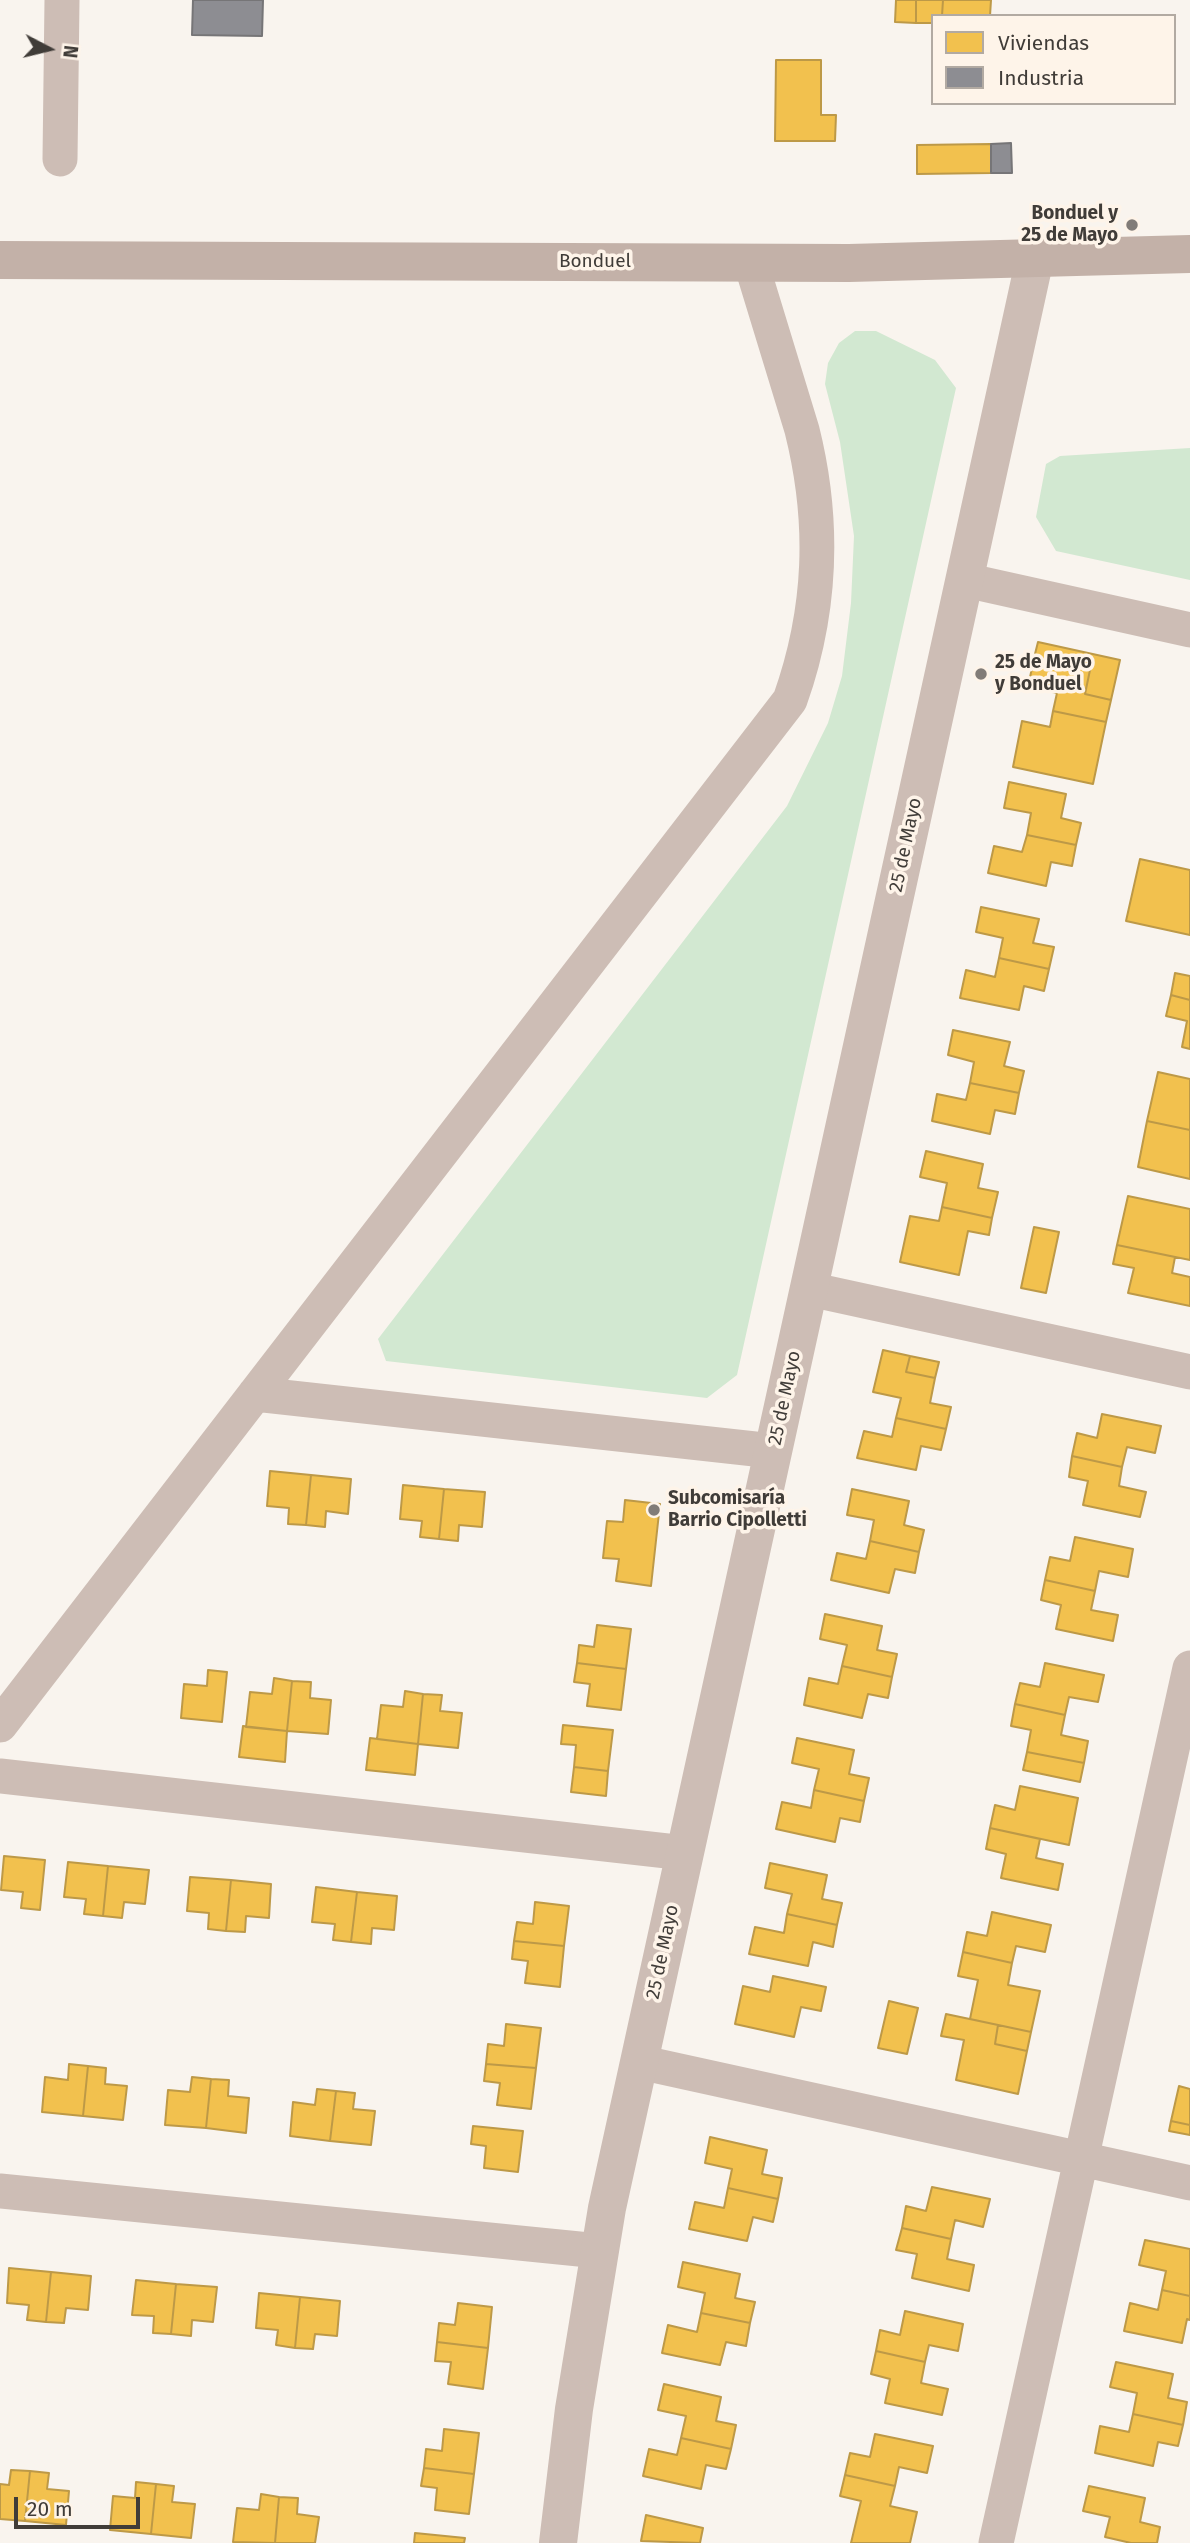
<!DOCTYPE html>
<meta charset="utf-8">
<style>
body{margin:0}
#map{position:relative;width:1190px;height:2543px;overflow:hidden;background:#f9f4ee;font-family:"Fira Sans",sans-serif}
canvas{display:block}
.legend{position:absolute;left:931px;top:14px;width:245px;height:91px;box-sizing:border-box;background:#fef4e9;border:2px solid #b2aaa2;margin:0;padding:9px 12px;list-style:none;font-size:21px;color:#403c38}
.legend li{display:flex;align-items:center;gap:14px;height:35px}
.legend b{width:35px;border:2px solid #b2aaa2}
.north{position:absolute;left:14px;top:14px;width:70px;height:70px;-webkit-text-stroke:5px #fef4e9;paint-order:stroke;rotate:97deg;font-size:19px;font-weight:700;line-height:28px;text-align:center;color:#403c38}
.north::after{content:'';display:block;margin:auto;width:24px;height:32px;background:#403c38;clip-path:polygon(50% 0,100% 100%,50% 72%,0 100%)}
.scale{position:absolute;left:14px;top:2497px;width:126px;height:32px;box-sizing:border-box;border:4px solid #403c38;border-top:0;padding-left:9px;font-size:21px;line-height:24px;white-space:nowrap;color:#403c38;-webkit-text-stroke:5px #fef4e9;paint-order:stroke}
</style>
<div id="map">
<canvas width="1190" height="2543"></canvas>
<ul class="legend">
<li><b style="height:19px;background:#f2c14e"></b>Viviendas</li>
<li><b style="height:19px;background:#8d8d92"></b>Industria</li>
</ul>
<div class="north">N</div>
<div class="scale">20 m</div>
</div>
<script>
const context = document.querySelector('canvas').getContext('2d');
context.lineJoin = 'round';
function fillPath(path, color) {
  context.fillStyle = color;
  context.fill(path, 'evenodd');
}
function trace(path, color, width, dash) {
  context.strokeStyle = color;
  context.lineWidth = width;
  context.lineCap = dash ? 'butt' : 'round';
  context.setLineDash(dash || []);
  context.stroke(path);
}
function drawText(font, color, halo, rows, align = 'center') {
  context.font = font + ' "Fira Sans",sans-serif';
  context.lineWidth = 7;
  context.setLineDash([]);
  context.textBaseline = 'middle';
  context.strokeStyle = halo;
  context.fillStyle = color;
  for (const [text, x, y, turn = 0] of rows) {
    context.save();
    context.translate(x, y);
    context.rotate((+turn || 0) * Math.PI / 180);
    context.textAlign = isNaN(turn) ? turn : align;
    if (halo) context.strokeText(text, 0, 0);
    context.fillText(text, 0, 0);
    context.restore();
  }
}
const green = new Path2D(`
 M855 331H876L935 360 956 388 737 1375 707 1398 386 1361 378 1339 787 806 828 723 842 676 851 603 854 536 840 442 825 384 828 363 839 343Z
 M1190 448V580L1056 551 1036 517 1046 464 1060 456Z`);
const homes = new Path2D(`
 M896 0H916V23L895 22Z
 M916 0H943L942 16H933V23H916Z
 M943 0H991L990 16H942Z
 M776 60H821V115H836L835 141H775Z
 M991 144V173L917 174V145Z
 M1038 642 1120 660 1111 700 1085 694 1090 670 1034 658Z
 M1034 658 1090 670 1085 694 1111 700 1106 722 1053 711 1057 693 1028 687Z
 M1053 711 1106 722 1093 784 1013 767 1022 721 1050 727Z
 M1009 782 1066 794 1061 818 1081 823 1076 845 1027 835 1031 813 1004 808Z
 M1027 835 1076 845 1072 866 1051 862 1046 886 988 873 994 846 1022 852Z
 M1140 859 1190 870V935L1126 921Z
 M981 907 1039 919 1033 943 1054 947 1049 969 999 958 1003 938 976 932Z
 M999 958 1049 969 1044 991 1024 986 1019 1010 960 998 966 970 995 977Z
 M1175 973 1190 976V1000L1171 995Z
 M1171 995 1190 1000V1049L1182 1047 1187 1021 1166 1016Z
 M953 1030 1010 1042 1004 1066 1024 1071 1019 1093 970 1083 974 1062 948 1055Z
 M1158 1072 1190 1079V1130L1147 1121Z
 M970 1083 1019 1093 1015 1114 995 1110 990 1134 932 1121 937 1094 966 1100Z
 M1147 1121 1190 1130V1179L1138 1167Z
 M926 1151 983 1164 978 1188 998 1192 992 1218 942 1207 947 1183 920 1177Z
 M1128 1196 1190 1209V1260L1117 1245Z
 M942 1207 992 1218 989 1235 968 1231 959 1275 900 1262 910 1216 939 1221Z
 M1034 1227 1059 1232 1046 1293 1021 1288Z
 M1117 1245 1175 1257 1172 1273 1190 1277V1306L1128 1293 1134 1268 1113 1264Z
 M883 1350 910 1356 906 1372 935 1378 930 1403 951 1407 946 1429 896 1418 901 1398 873 1392Z
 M910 1356 939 1362 935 1378 906 1372Z
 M1102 1414 1161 1426 1155 1453 1127 1447 1122 1467 1072 1456 1077 1433 1097 1438Z
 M896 1418 946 1429 941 1450 921 1446 916 1470 857 1458 864 1431 892 1437Z
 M1072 1456 1122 1467 1119 1486 1146 1492 1140 1517 1083 1505 1088 1481 1069 1477Z
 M270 1471 311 1475 306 1525 288 1524 289 1508 267 1506Z
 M311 1475 351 1479 348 1514 326 1511 325 1527 306 1525Z
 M403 1485 444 1489 439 1539 420 1537 422 1521 400 1519Z
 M444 1489 485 1492 482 1527 459 1525 458 1541 439 1539Z
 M852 1489 909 1501 904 1525 924 1530 919 1552 870 1541 874 1520 847 1515Z
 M625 1500 660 1504 651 1586 616 1581 619 1559 603 1558 607 1521 623 1522Z
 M1075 1537 1133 1549 1128 1577 1099 1571 1095 1591 1045 1580 1050 1557 1070 1561Z
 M870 1541 919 1552 915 1573 895 1569 889 1593 831 1580 837 1553 866 1559Z
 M1045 1580 1095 1591 1091 1610 1118 1615 1113 1641 1056 1629 1061 1605 1041 1600Z
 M825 1614 882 1626 877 1650 897 1654 892 1677 842 1666 847 1645 820 1639Z
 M597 1625 631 1629 626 1669 577 1663 579 1645 594 1647Z
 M577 1663 626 1669 621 1710 587 1706 590 1684 574 1682Z
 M1045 1663 1104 1675 1098 1702 1069 1697 1065 1715 1015 1704 1020 1683 1040 1687Z
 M842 1666 892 1677 888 1698 868 1694 862 1718 804 1705 809 1678 838 1684Z
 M208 1670 227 1672 222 1722 181 1718 184 1684 207 1686Z
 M274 1678 292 1681 287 1731 246 1727 250 1692 272 1694Z
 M292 1681 311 1682 310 1698 331 1700 328 1734 287 1731Z
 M405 1691 423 1694 418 1744 377 1739 381 1705 403 1707Z
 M423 1694 442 1695 440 1711 462 1713 458 1748 418 1744Z
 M1015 1704 1065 1715 1061 1735 1088 1741 1084 1763 1027 1752 1031 1730 1011 1726Z
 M563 1725 613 1730 608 1771 574 1767 576 1745 561 1744Z
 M243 1726 287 1731 285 1762 239 1757Z
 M370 1738 418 1744 415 1775 366 1770Z
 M797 1738 854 1750 849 1774 869 1778 864 1801 814 1790 819 1769 792 1763Z
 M1027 1752 1084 1763 1080 1782 1023 1770Z
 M574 1767 608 1771 606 1796 571 1792Z
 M1020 1786 1078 1798 1069 1845 990 1828 995 1805 1015 1810Z
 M814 1790 864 1801 860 1822 840 1818 835 1842 776 1829 782 1802 811 1808Z
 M990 1828 1040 1839 1036 1858 1063 1864 1058 1890 1001 1878 1006 1854 986 1849Z
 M4 1856 45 1860 40 1910 21 1908 23 1892 1 1890Z
 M68 1862 108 1866 103 1916 84 1914 86 1899 64 1897Z
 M770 1863 827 1875 822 1899 842 1903 837 1925 787 1914 792 1894 765 1888Z
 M108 1866 149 1870 145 1904 124 1902 122 1918 103 1916Z
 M190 1877 231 1880 226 1931 208 1929 209 1913 187 1911Z
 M231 1880 271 1884 269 1918 246 1916 245 1932 226 1931Z
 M316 1887 357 1892 351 1942 333 1940 335 1924 312 1922Z
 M357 1892 397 1896 394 1930 372 1928 371 1944 351 1942Z
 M535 1902 569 1906 564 1946 514 1941 517 1922 533 1924Z
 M992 1912 1051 1925 1045 1952 1016 1946 1012 1963 963 1952 967 1932 987 1936Z
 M787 1914 837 1925 833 1947 813 1942 808 1966 749 1954 755 1927 784 1933Z
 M514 1941 564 1946 560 1987 525 1983 528 1961 512 1959Z
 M963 1952 1012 1963 1008 1985 1040 1991 1031 2032 970 2019 978 1980 958 1976Z
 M773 1976 826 1987 821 2011 801 2007 794 2037 735 2024 743 1986 770 1992Z
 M889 2001 918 2008 907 2054 878 2048Z
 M946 2014 998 2025 995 2044 1027 2051 1018 2094 956 2080 964 2040 941 2036Z
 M506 2024 541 2028 536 2068 486 2064 488 2044 504 2046Z
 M998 2025 1031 2032 1027 2051 995 2044Z
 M69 2064 88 2066 83 2116 42 2112 45 2077 68 2080Z
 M486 2064 536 2068 531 2109 497 2105 500 2083 484 2081Z
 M88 2066 106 2068 105 2084 127 2086 123 2120 83 2116Z
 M192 2077 211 2079 206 2128 165 2125 168 2090 190 2092Z
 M211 2079 229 2080 228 2096 249 2098 246 2133 206 2128Z
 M1179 2086 1190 2089V2125L1171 2121Z
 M317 2089 336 2091 330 2141 290 2136 293 2102 315 2105Z
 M336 2091 355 2093 353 2109 375 2111 371 2145 330 2141Z
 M1171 2121 1190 2125V2135L1169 2131Z
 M473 2126 523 2131 518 2172 484 2168 486 2146 471 2144Z
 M710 2137 767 2150 762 2174 782 2178 778 2199 728 2188 732 2169 705 2163Z
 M932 2187 990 2199 983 2227 955 2220 951 2239 902 2228 906 2206 926 2211Z
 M728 2188 778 2199 773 2222 753 2217 747 2241 689 2229 695 2202 724 2208Z
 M902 2228 951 2239 947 2259 974 2265 969 2291 912 2278 917 2254 896 2250Z
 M1145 2240 1190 2249V2296L1162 2290 1166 2271 1139 2265Z
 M683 2262 740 2274 735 2298 755 2302 750 2323 701 2313 705 2293 678 2287Z
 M9 2268 51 2272 46 2322 27 2320 29 2305 7 2303Z
 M51 2272 91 2276 88 2310 66 2308 64 2323 46 2322Z
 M136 2280 176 2284 171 2334 153 2333 154 2316 132 2315Z
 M176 2284 217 2287 213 2322 192 2320 191 2336 171 2334Z
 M1162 2290 1190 2296V2320L1187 2319 1182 2343 1124 2331 1130 2303 1158 2310Z
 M259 2293 300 2297 295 2348 276 2345 278 2330 256 2328Z
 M300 2297 340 2301 337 2336 315 2334 313 2349 295 2348Z
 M458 2303 492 2307 488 2348 437 2342 439 2323 455 2325Z
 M905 2311 963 2324 958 2351 929 2345 925 2362 876 2351 880 2330 900 2335Z
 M701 2313 750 2323 746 2346 726 2342 720 2365 662 2353 668 2325 697 2332Z
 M437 2342 488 2348 483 2389 448 2384 451 2362 435 2361Z
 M876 2351 925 2362 921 2383 948 2389 942 2415 885 2403 890 2379 871 2374Z
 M1116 2362 1173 2374 1168 2398 1187 2402 1183 2425 1133 2414 1137 2393 1110 2387Z
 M664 2384 721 2397 716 2421 736 2425 731 2449 681 2438 686 2416 658 2410Z
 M1133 2414 1183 2425 1178 2446 1158 2442 1153 2466 1095 2453 1100 2426 1129 2432Z
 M444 2429 479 2433 474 2474 424 2468 426 2449 442 2451Z
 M875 2434 933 2446 927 2473 899 2467 895 2486 845 2475 850 2453 870 2457Z
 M681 2438 731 2449 726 2469 706 2465 701 2489 643 2476 649 2449 677 2455Z
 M424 2468 474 2474 469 2514 435 2510 437 2488 421 2486Z
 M11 2470 30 2471 25 2521 0 2519V2484L9 2485Z
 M30 2471 49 2473 47 2489 69 2491 66 2525 25 2521Z
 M845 2475 895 2486 890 2506 917 2512 910 2543H851L861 2501 840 2496Z
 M136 2482 156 2484 151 2534 110 2530 113 2496 135 2498Z
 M156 2484 174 2486 172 2502 195 2504 191 2538 151 2534Z
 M1089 2486 1145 2498 1140 2522 1160 2527 1157 2543H1131L1105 2537 1110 2517 1083 2511Z
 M261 2494 279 2497 275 2543 233 2542 237 2508 259 2510Z
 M279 2497 298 2498 297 2514 319 2517 315 2543H275Z
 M646 2515 703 2528 700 2543 641 2541Z
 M415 2533 465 2538 464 2543H414Z`);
const industry = new Path2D(`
 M193 0H263L262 36 192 35Z
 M1011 143 1012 173H991V144Z`);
const minor = new Path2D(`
 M60 159 62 0
 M965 580 1190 630
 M809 1289 1190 1372
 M255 1394 773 1451
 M0 1725 790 700C822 610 825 522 802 430L751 263
 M0 1776 685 1853
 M639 2062 1190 2183
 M0 2191 599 2251
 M996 2543 1190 1668`);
const tertiary = new Path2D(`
 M558 2543 574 2409 607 2208 1035 258`);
const secondary = new Path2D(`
 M0 260 849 263 1190 254`);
const markers = [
 [1132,225,7,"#817c78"],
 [981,674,7,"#817c78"],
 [654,1510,7,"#817c78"]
];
const poiNames = [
 ["Bonduel y",1118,214,"right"],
 ["25 de Mayo",1118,236,"right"],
 ["25 de Mayo",995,663],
 ["y Bonduel",995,685],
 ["Subcomisaría",668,1499],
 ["Barrio Cipolletti",668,1521]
];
const streetNames = [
 ["Bonduel",595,262],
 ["25 de Mayo",906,845,-78],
 ["25 de Mayo",785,1398,-78],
 ["25 de Mayo",663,1952,-78]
];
fillPath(green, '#d2e8d1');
fillPath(homes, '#f2c14e');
trace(homes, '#bd9947', 2);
fillPath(industry, '#8d8d92');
trace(industry, '#767577', 2);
trace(minor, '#cdbdb5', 35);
trace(tertiary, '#cdbdb5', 38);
trace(secondary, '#c3b1a8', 38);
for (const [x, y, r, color] of markers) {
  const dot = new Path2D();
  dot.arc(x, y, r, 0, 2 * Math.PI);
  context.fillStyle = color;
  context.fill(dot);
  trace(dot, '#fef4e9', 2.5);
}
drawText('bold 19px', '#403c38', '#fef4e9', poiNames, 'left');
drawText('19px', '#403c38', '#fef4e9', streetNames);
</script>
